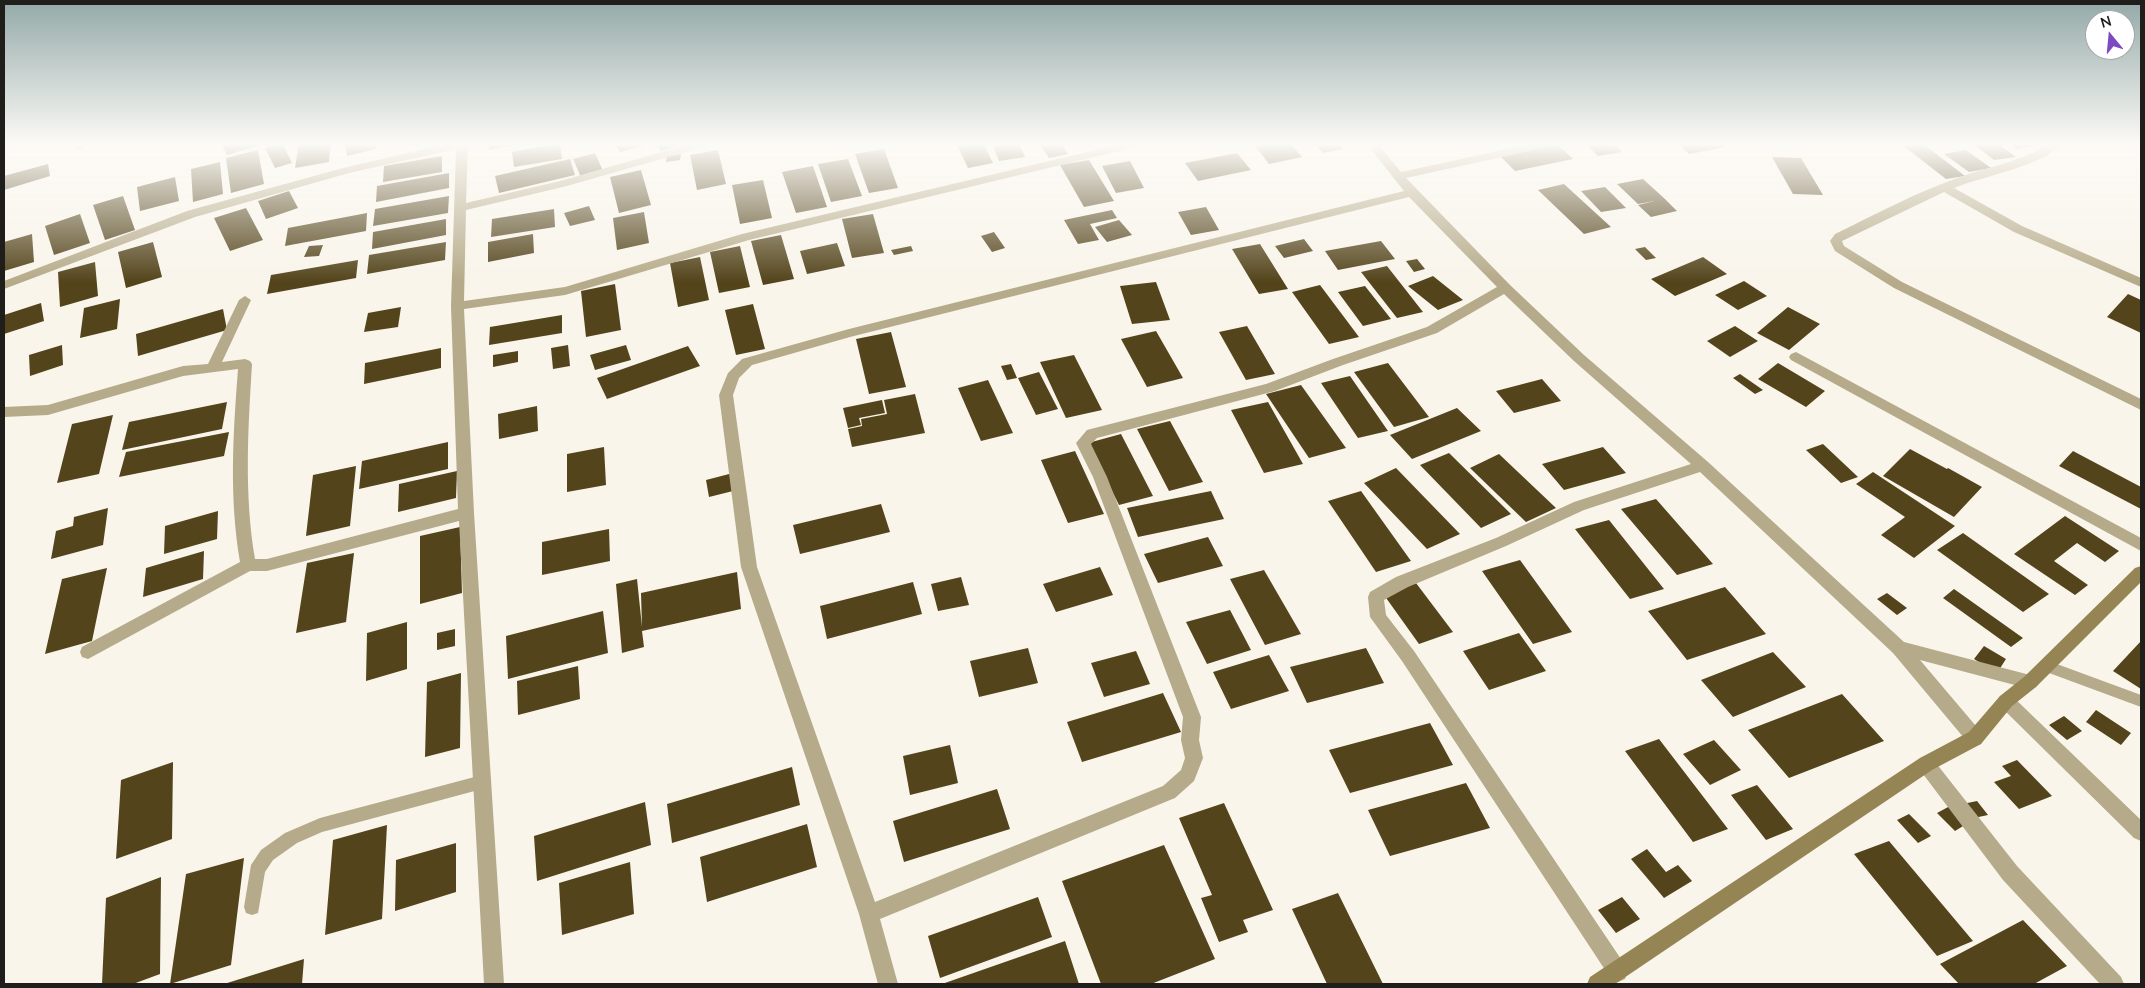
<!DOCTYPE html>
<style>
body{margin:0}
#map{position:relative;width:2145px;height:988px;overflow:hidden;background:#f9f5eb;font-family:Mulish,sans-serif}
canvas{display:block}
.frame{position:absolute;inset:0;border:5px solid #201e1b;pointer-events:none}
.north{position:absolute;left:2085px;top:10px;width:50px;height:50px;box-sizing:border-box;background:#fff;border:1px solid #a6a5a4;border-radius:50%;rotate:343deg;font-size:14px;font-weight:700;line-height:20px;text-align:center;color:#201e1b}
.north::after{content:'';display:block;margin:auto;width:18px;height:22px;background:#7e4ac1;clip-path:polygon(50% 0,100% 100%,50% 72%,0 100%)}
</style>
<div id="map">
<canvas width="2145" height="988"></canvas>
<div class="frame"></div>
<div class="north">N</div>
</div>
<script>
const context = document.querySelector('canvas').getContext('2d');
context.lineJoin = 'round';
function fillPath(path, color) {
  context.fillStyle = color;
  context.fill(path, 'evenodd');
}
const building = new Path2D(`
 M227 143H264V144L227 155 222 145Z
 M282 143 292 163 275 168 265 148Z
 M299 143H331L329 162 295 168Z
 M345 143H375L376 149 347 156Z
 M489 143H521V144L489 150Z
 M560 143 562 159 514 167 512 152Z
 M614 143H641L643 146 620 152Z
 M656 143H683V144L661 151Z
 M956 143H983L993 163 968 168Z
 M992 143H1019L1025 157 999 161Z
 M1039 143H1061L1068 154 1049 158Z
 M1253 143H1290L1302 157 1269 164Z
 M1314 143H1338L1343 149 1323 153Z
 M1585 143H1613L1622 152 1598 156Z
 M1678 143H1721L1726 147 1689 154Z
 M1922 143 1965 176 1946 179 1901 144Z
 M1972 143H1997L2016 157 1994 160Z
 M2009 143H2033L2036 145 2017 149Z
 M1557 144 1573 159 1515 171 1500 156Z
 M884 149 898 188 869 193 855 154Z
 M258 150 264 184 231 193 226 158Z
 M718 150 726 184 697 190 690 155Z
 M1966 150 1991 168 1969 172 1944 154Z
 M595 153 603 171 581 177 573 159Z
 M1237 153 1251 170 1198 181 1185 163Z
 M681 154 680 160 666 162 667 156Z
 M442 156V172L383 182 384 166Z
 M1772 157 1801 158 1823 195 1793 194Z
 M570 159 575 175 499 193 495 176Z
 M848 159 862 196 831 202 818 164Z
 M1089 160 1114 201 1084 207 1060 165Z
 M1130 161 1144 188 1116 193 1102 166Z
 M220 162 223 194 193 202 191 169Z
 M48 164 50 176 4 190V176Z
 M813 166 827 207 796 213 782 172Z
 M641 170 651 205 619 213 610 177Z
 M449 173V188L376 202 377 186Z
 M175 177 179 201 140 211 137 187Z
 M1643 179 1665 199 1677 211 1651 217 1638 205 1654 201 1638 204 1617 184Z
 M763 180 772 218 740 224 732 185Z
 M1564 184 1611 227 1584 234 1538 190Z
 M1605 187 1626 208 1601 212 1581 191Z
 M289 191 298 208 266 219 258 201Z
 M123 196 135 230 105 240 93 205Z
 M449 196 448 213 373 226 375 209Z
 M589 206 595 220 570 226 564 213Z
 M1206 207 1219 230 1191 235 1178 212Z
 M246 208 263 240 230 251 214 218Z
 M554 209 555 227 491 237 492 219Z
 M1112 210 1117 218 1090 224 1099 240 1078 244 1064 220Z
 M644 212 649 243 617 250 613 218Z
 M367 213 366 231 285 246 288 228Z
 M80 214 90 243 54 255 45 226Z
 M873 214 884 253 852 258 842 219Z
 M446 219V235L372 249 373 232Z
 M1119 220 1132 235 1107 242 1095 227Z
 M994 232 1005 248 992 252 981 236Z
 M32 234 34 262 4 271V242Z
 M533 234 534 253 488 262V242Z
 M781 235 794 279 763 285 751 241Z
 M1304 239 1313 251 1284 258 1275 246Z
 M1381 241 1395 259 1338 270 1325 251Z
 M153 242 162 277 126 288 118 252Z
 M446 242 445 260 367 274 369 255Z
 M837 243 845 266 807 274 800 251Z
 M1260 244 1288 289 1259 294 1232 249Z
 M323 245 319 256 304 257 309 246Z
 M740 246 750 287 719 293 710 252Z
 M911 246 913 251 894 255 891 250Z
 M1645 247 1656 258 1646 260 1635 249Z
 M700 257 709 300 678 307 670 263Z
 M1703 257 1727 274 1675 296 1651 279Z
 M1417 259 1425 269 1414 272 1406 261Z
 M358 260 356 278 267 294 271 275Z
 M95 262 98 296 60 307 58 272Z
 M1387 266 1423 312 1397 318 1361 272Z
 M1433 276 1463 300 1438 310 1408 286Z
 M1744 281 1767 296 1738 310 1715 295Z
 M1156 282 1170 320 1132 324 1120 286Z
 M615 284 621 330 586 337 581 291Z
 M1320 285 1359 337 1329 344 1292 292Z
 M1365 286 1391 319 1363 326 1338 292Z
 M2128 294 2141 300V333L2107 317Z
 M120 299 117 329 80 338 84 308Z
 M41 303 44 321 4 334V315Z
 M753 304 765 349 736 355 725 310Z
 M401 307 398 327 364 332 368 313Z
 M1788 307 1820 324 1789 350 1757 333Z
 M223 309 227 330 138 356 136 334Z
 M562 315V333L489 345 490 327Z
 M1247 326 1275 374 1246 380 1219 332Z
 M1735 326 1758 341 1730 357 1707 341Z
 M1156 331 1183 378 1147 387 1121 339Z
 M891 332 906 387 869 394 856 339Z
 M62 345 63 365 30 376 29 355Z
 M568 345 570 366 553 369 551 348Z
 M626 345 631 360 595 370 590 355Z
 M688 346 700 366 607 399 597 378Z
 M441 348V368L364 384 365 363Z
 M518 351V362L493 367V355Z
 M1074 355 1102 410 1066 418 1040 362Z
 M1388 363 1429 417 1394 427 1354 372Z
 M1778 363 1825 391 1806 407 1758 379Z
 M1011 364 1017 378 1007 380 1001 366Z
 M1039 372 1058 409 1036 415 1018 378Z
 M1740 374 1763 390 1755 394 1733 378Z
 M1350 376 1388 431 1358 438 1321 383Z
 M1542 379 1561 401 1514 413 1496 391Z
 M988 380 1013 433 981 441 958 388Z
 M1301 385 1346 448 1309 458 1266 394Z
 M915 394 925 433 852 447 848 429 862 426 861 419 887 414 884 400Z
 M882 400 885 413 859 418 861 425 848 428 843 408Z
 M227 402 222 429 122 450 129 422Z
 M1268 402 1303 464 1264 473 1231 410Z
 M537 406 538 431 499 439 498 414Z
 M1457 408 1481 431 1412 459 1390 435Z
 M113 415 99 474 57 483 72 424Z
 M1170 421 1203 482 1169 491 1137 429Z
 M229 432 224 456 119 477 126 452Z
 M1121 434 1153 496 1119 505 1088 443Z
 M448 442V469L359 489 362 461Z
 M1823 444 1858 477 1841 483 1806 450Z
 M604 447 606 485 567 492V454Z
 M1603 447 1626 473 1564 490 1542 464Z
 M1910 449 1947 469 1948 468 1982 487 1954 517 1883 476Z
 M1075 451 1104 514 1068 523 1041 460Z
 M2073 451 2141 487V509L2059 466Z
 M1449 453 1511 514 1481 528 1420 465Z
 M1499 454 1556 508 1526 522 1470 468Z
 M356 466 350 526 306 536 313 475Z
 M1396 468 1460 534 1427 549 1364 483Z
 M457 471 456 498 398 512 399 484Z
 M1873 472 1955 526 1914 558 1881 535 1905 517 1856 484Z
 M733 473 737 490 709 497 706 480Z
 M1211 491 1224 519 1138 537 1127 508Z
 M1361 491 1411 561 1376 572 1328 501Z
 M1656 499 1713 564 1677 575 1621 509Z
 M881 504 890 532 800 554 793 525Z
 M108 508 103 545 51 559 56 531 73 526 74 517Z
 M218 511 217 539 164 554 165 526Z
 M2065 516 2119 551 2105 562 2077 543 2054 561 2088 585 2075 595 2014 554Z
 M1609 520 1664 589 1630 599 1575 529Z
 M460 527 462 593 420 604V536Z
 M609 529 610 561 542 575V542Z
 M1963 533 2049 594 2023 612 1937 550Z
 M1208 537 1223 566 1158 583 1144 554Z
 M204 551 203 579 143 597 146 568Z
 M354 553 346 622 296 633 307 563Z
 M1520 560 1572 632 1533 644 1482 571Z
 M1100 567 1113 595 1056 612 1043 584Z
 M107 568 92 641 45 654 62 579Z
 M1264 570 1301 634 1265 645 1230 579Z
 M737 572 741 609 642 631 644 647 622 653 616 584 637 579 642 627 641 593Z
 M961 577 969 605 938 611 931 584Z
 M913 582 922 614 827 639 820 606Z
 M1416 583 1453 632 1419 644 1384 595Z
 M1725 587 1766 634 1687 660 1648 611Z
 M1954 589 2023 638 2011 647 1943 598Z
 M1887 593 1907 608 1897 615 1877 599Z
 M1230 610 1251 650 1207 664 1186 622Z
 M603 611 608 653 508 679 506 636Z
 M407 622V669L366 681 367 633Z
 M455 629V646L437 650V633Z
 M1519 633 1546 671 1489 690 1463 651Z
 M2141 641V689L2113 671Z
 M1984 646 2006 659 1997 673 1974 659Z
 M1028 648 1038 683 979 697 970 661Z
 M1366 648 1384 683 1307 703 1290 667Z
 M1136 651 1150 684 1104 697 1091 663Z
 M1773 652 1806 687 1733 717 1701 680Z
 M1269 655 1289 691 1231 709 1213 672Z
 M578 666 580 699 518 715 517 681Z
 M461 673 460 748 425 757 427 682Z
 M1163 693 1181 732 1082 762 1067 722Z
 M1842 694 1884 741 1789 778 1748 730Z
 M2096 710 2131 733 2121 745 2086 722Z
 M2064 716 2082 731 2067 740 2049 725Z
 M1430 723 1453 765 1350 793 1329 750Z
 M1659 739 1728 829 1693 842 1625 751Z
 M1714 740 1741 770 1710 785 1683 754Z
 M950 745 958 783 910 795 903 756Z
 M2017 760 2052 796 2019 809 1994 782 2011 776 2002 766Z
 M173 762 172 839 116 859 121 780Z
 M792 767 800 805 672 843 667 804Z
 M1466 783 1490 828 1390 856 1368 810Z
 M1757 785 1793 829 1766 840 1731 795Z
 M997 789 1010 829 904 862 893 821Z
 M1977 801 1988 815 1969 819 1958 805Z
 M645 802 651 845 537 881 534 836Z
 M1224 803 1273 910 1243 920 1248 932 1219 942 1201 898 1212 895 1179 818Z
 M1950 806 1968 823 1955 831 1937 813Z
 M1909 814 1931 836 1918 843 1897 820Z
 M807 824 817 867 707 902 700 857Z
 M387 825 382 919 325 935 333 840Z
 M1889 841 1973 941 1937 956 1854 854Z
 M456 843V892L395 911 396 860Z
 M1164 845 1215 959 1151 984H1101L1062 881Z
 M1647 849 1666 872 1678 865 1692 881 1664 898 1631 859Z
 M244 858 231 965 170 984 186 874Z
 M630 862 634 914 562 935 559 883Z
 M161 877 160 974 133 984H102L106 898Z
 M1338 893 1383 984H1327L1292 909Z
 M1038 897 1052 937 940 978 928 936Z
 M1622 897 1640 919 1616 933 1598 910Z
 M2023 920 2067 966 2034 984H1959L1940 964Z
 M1065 941 1079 984H942Z
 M304 959 302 984H224Z`);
const lane = new Path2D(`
 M2046 660 2141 695V707L2041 670 2039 666 2041 662Z
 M482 775 487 777 490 782 487 787 482 789 322 832 297 843 273 860 265 872 258 913 252 915 246 913 244 907 251 865 261 850 285 833 320 818Z`);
const street = new Path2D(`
 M70 143H82L85 147 79 150 75 149Z
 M450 143H468L466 203 560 181 693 143H711L710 145 567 186 466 210 464 301 565 287 742 234 1125 143H1145L1140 146 749 240 565 295 464 309 474 513 504 984H484L459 521 267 571H250L88 659 82 657 80 652 82 647 240 562C229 497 233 435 238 369L183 376 48 415 4 417V407L48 405 183 366 208 364 239 300 245 296 251 300 222 362 245 359 250 361 252 364C248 429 244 494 255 559H267L458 509 451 306 456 149 349 173 195 217 4 289V281L187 211 343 168Z
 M1366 143H1377L1401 172 1535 143H1557L1552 146 1406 178 1510 285 1584 355 1708 462 1904 642 2030 675 2036 677 2039 682 2036 687 2030 689 1920 660 1981 732 1984 738 1981 744 1975 746 1969 744 1893 653 1700 472 1584 510 1506 546 1408 587 1384 600 1386 615 1414 651 1625 965 1628 972 1625 979 1618 982 1611 979 1402 661 1370 617 1368 597 1370 592 1396 577 1496 538 1574 502 1691 464 1574 361 1504 294 1437 333 1343 365 1275 391 1097 438 1091 444 1107 477 1201 717 1199 740 1203 758 1194 781 1175 798 880 919 898 984H878L859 914 741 567 719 395 728 373 742 359 849 329 1404 191ZM1409 197 1497 287 1427 327 1333 359 1266 384 1087 430 1076 443 1093 477 1183 717 1181 740 1185 758 1181 770 1163 786 875 902 757 567 733 395 739 378 752 365 850 337Z
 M2050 143H2063C2043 166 1983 176 1954 188L2022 226 2141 278V287L2014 232 1944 192 1842 241 1844 246 1902 282 2141 399V410L1894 288 1835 251 1830 241 1835 234C1876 214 1917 192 1960 177 1991 166 2023 161 2050 143Z
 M1796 352 2141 538V551L1791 360 1789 357 1791 354Z
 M2006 693 2012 696 2141 820V841L2134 838 2000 706 1997 701 2000 696Z
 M1926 756 1932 758 2017 866 2121 977 2124 984H2100L2003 880 1920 770 1917 764 1920 758Z`);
const secondary = new Path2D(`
 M2141 566V582L2036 687 2012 706 1981 744 1932 770 1615 984H1587L1590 977 1920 758 1969 732 2000 696 2024 677 2135 568Z`);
fillPath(building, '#53441b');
fillPath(lane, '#b5aa89');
fillPath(street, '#b5aa89');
fillPath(secondary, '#968554');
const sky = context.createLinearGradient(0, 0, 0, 282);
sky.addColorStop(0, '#93a9a8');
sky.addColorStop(0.51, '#fcfaf6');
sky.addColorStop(1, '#fcfaf600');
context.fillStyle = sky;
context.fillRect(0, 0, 2145, 282);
</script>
